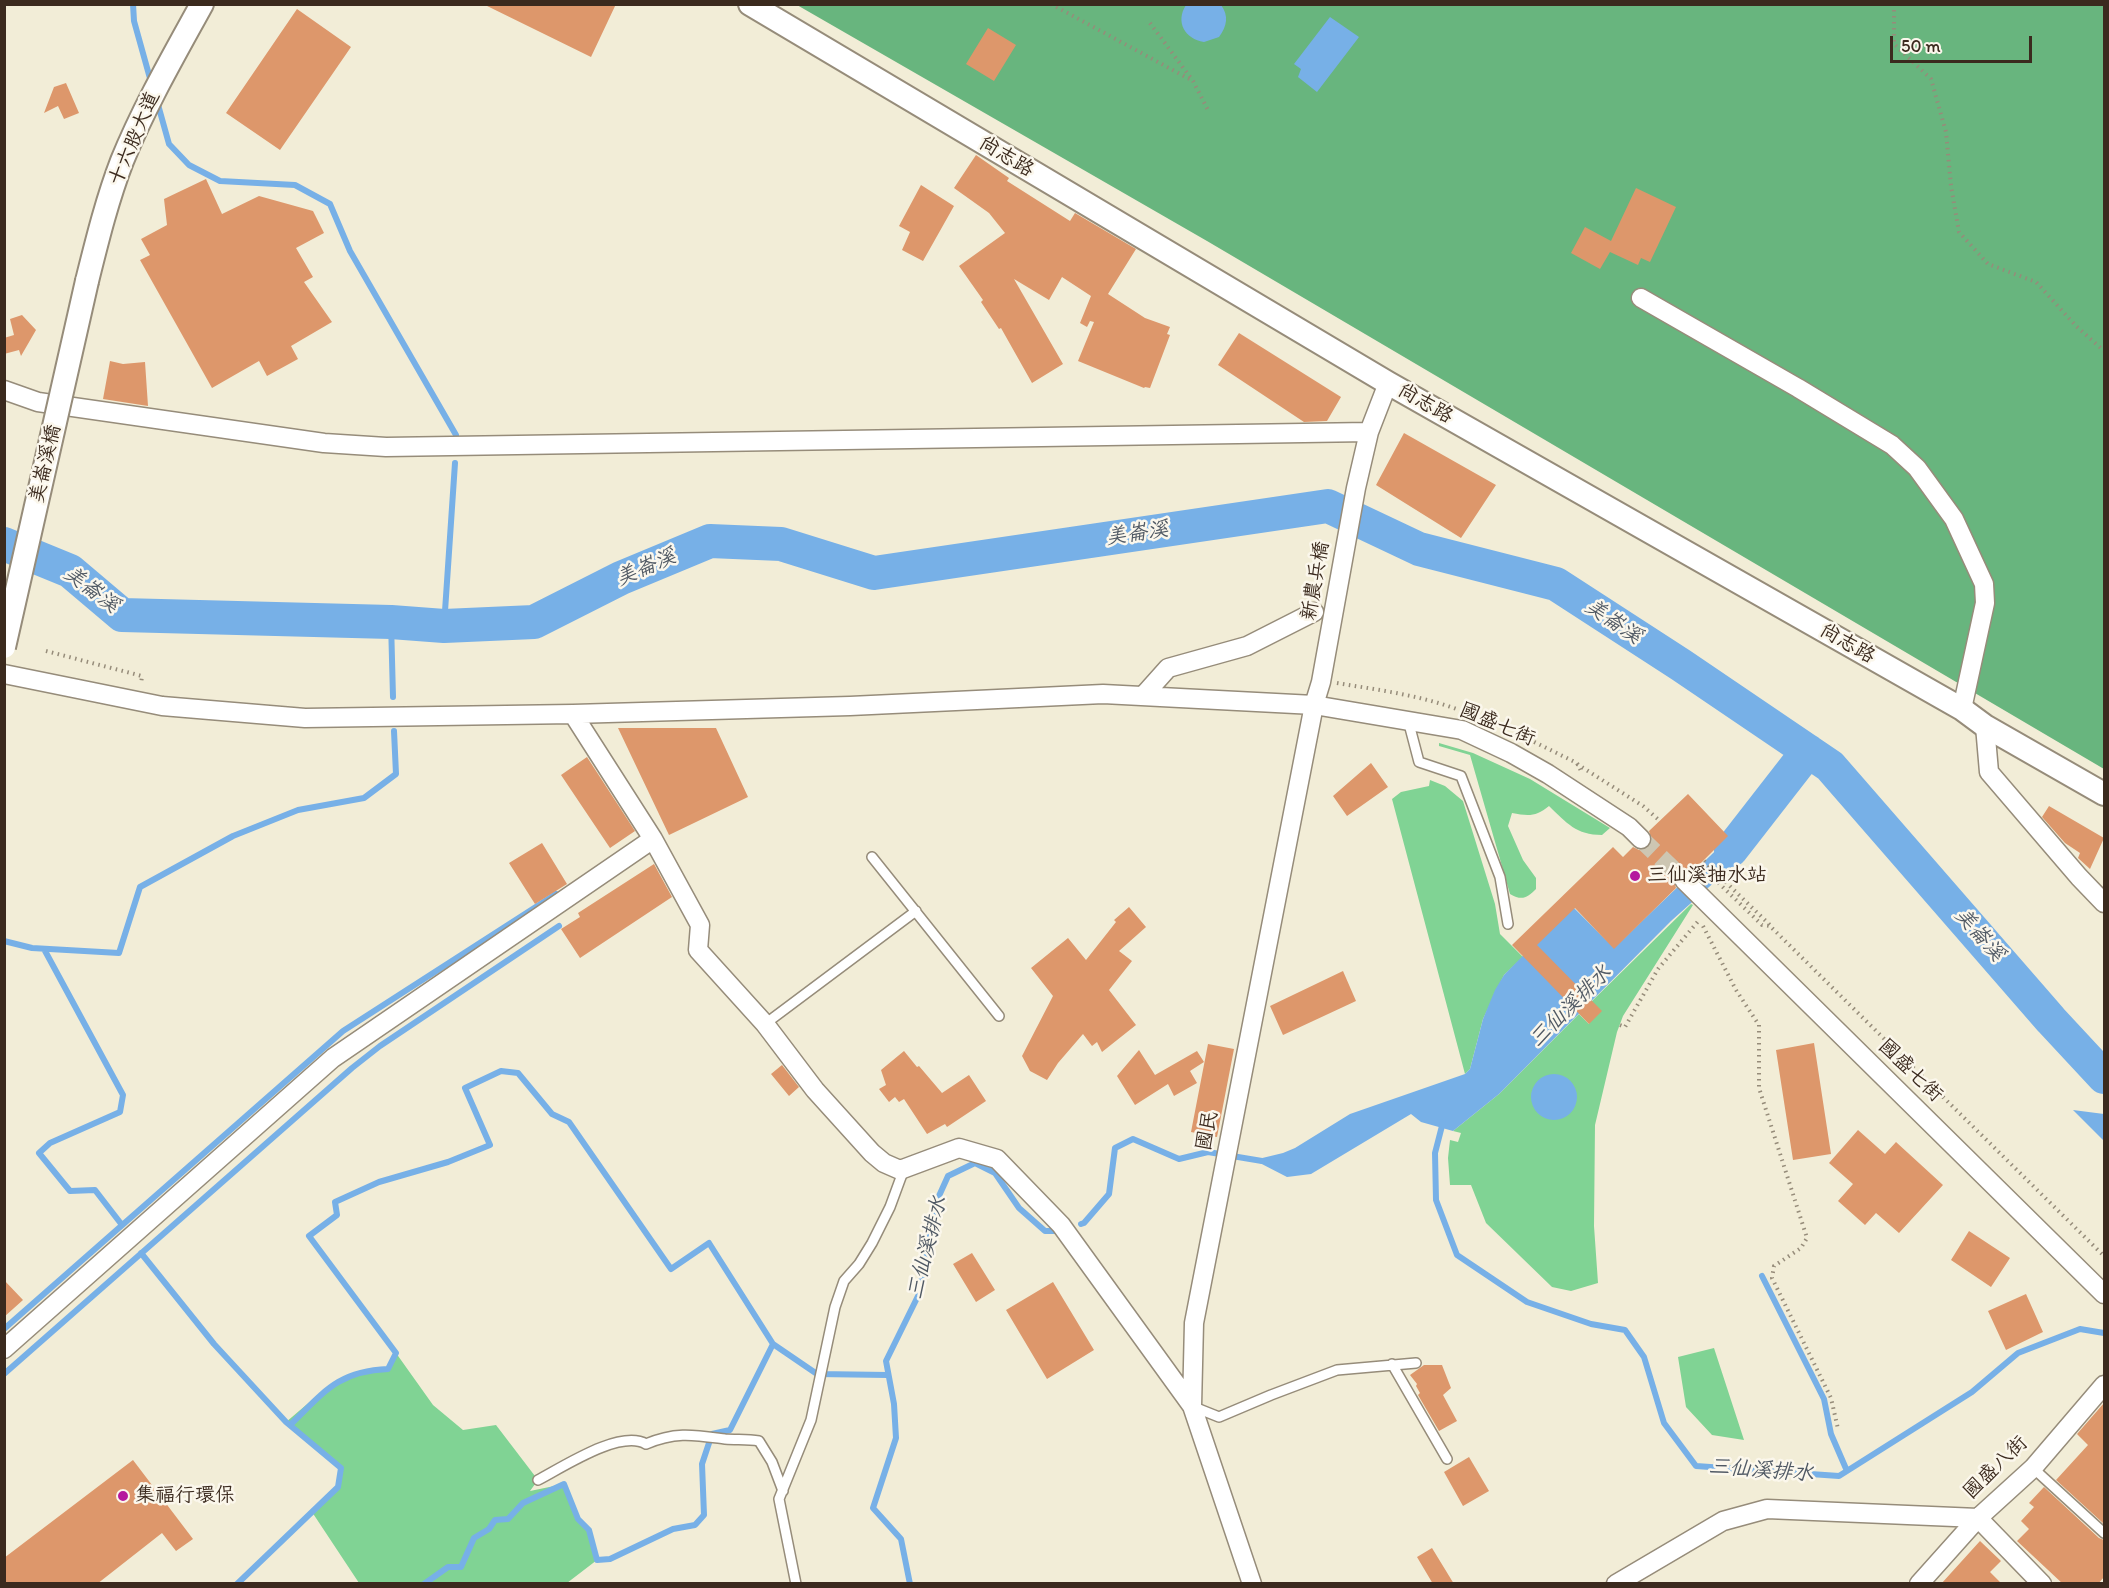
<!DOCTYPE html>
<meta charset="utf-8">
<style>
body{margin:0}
#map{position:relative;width:2109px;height:1588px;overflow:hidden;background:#f2edd7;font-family:Itim,sans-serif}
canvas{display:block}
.frame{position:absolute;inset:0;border:6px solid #3b2a1e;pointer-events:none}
.scale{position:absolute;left:1890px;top:36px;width:142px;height:27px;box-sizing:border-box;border:3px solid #3b2a1e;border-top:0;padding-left:8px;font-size:18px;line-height:21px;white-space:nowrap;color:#3b2a1e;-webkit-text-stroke:4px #fbf7ec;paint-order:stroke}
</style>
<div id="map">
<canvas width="2109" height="1588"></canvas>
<div class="frame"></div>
<div class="scale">50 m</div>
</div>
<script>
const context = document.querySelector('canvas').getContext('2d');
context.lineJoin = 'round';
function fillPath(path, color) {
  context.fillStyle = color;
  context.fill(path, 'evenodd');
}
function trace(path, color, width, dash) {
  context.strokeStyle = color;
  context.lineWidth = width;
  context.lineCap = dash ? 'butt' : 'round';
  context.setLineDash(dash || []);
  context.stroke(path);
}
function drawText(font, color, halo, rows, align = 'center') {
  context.font = font + ' Itim,"LXGW WenKai TC",sans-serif';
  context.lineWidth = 5;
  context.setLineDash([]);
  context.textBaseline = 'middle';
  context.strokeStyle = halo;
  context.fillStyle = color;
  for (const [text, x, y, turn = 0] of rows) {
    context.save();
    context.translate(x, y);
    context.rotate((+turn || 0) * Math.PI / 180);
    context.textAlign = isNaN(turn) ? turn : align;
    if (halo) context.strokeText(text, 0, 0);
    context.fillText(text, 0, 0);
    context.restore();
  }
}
const green = new Path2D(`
 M1439 743 1473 753 1530 779 1610 828 1602 835C1576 835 1567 823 1549 806 1536 817 1528 816 1512 813L1508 826 1523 860 1536 878V889C1527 898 1522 901 1510 894L1470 755 1439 746Z
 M1430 780 1445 786 1463 801 1495 904 1500 934 1523 957 1504 975 1483 1019 1470 1069 1465 1074 1392 799 1401 792 1429 786Z
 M1691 904 1693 905 1623 1016 1617 1032 1595 1125 1594 1226 1598 1283 1571 1291 1552 1287 1486 1223 1471 1185H1450L1448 1158 1450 1140 1458 1142 1461 1133 1453 1131 1499 1094 1579 1014 1589 1024 1592 1001Z
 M1714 1348 1744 1440 1712 1435 1686 1407 1678 1357Z
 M396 1353 433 1405 463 1430 496 1425 538 1480 530 1491 564 1484 577 1519 589 1530 597 1560 567 1583H359L312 1512 338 1487 341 1468 286 1422C321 1393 341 1371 388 1369Z`);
const forest = new Path2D(`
 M797 5H2104V769L1207 241Z`);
const water = new Path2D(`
 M1186 5H1221C1229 16 1227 26 1219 37L1204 42C1185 39 1175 22 1186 5Z
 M1330 17 1359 37 1317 92 1298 77 1301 69 1294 64Z
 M1734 833 1747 853 1671 921 1499 1094 1453 1131 1421 1122 1411 1114 1311 1174 1287 1177 1254 1160 1283 1153 1295 1148 1350 1114 1465 1074 1470 1069 1483 1019 1495 990 1504 975 1572 906 1614 948Z
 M1531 1097a23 23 0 1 1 46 0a23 23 0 1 1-46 0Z
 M2073 1110 2104 1114V1141Z`);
const stream = new Path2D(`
 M133 4 134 21 151 82
 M157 101 169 144 189 165 220 181 295 185 330 204 350 251 456 435
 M391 622 393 697
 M444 626 455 463
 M4 941 32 948 119 953 140 887 233 836 298 810 364 798 396 774 394 731
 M44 949 123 1095 120 1112 50 1143 39 1153 70 1191 95 1190 122 1225
 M1443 1122 1435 1153 1436 1200 1457 1255 1527 1302 1591 1324 1625 1330 1644 1357 1664 1423 1696 1466 1839 1476 1972 1392 2018 1353 2080 1329 2104 1333
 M1081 1224 1084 1223 1109 1194 1115 1148 1133 1139 1179 1159 1208 1152 1262 1161
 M141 1253 214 1344 286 1422 341 1468 338 1487 237 1584
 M1762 1276 1824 1399 1831 1434 1847 1471
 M4 1329 343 1031 556 894
 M4 1374 352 1068 380 1046 559 926
 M290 1425C324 1392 338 1371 388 1369L396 1353 309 1236 337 1215 335 1202 379 1182 448 1162 490 1145 465 1088 501 1071 518 1073 552 1114 569 1122 671 1269 709 1243 773 1344 817 1374 888 1375
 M424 1584 448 1567H461L474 1538 489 1529 495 1520 508 1519 523 1503 564 1484 578 1519 589 1530 597 1560 610 1559 673 1529 695 1525 704 1515 702 1464 712 1434 730 1430 773 1344
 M910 1584 901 1539 873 1508 896 1438 894 1404 886 1361 919 1294 934 1207 948 1176 975 1163 995 1173 1019 1208 1045 1231H1057`);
const river = new Path2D(`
 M4 544 70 571 122 615 391 622 444 626 534 622 621 578 710 541 781 544 874 573 1328 506 1419 549 1556 584 1681 665 1830 766 2051 1020 2104 1077
 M1731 850 1808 751`);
const building = new Path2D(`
 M483 4H616L591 57Z
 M297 9 351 47 280 150 226 113Z
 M988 28 1016 45 994 81 966 64Z
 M66 83 79 113 64 119 58 106 44 113 54 87Z
 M976 155 1009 178 1007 181 1070 221 1075 213 1136 249 1108 294 1145 318 1170 327 1167 334 1170 335 1150 388 1145 387 1144 388 1078 361 1094 322 1090 321 1087 327 1080 323 1091 296 1062 277 1049 300 1014 279 1063 364 1032 383 1001 328 999 329 981 302 983 300 959 266 1005 233 989 213 954 188Z
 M206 179 222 214 259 196 313 211 324 233 296 248 313 277 304 282 332 322 291 346 298 359 267 376 259 361 212 388 140 260 150 255 141 239 167 225 164 199Z
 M921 185 954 206 923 261 902 250 910 232 899 226Z
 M1636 188 1676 207 1650 262 1641 258 1638 265 1610 252 1600 269 1571 253 1585 227 1611 241Z
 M22 315 36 330 21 356 19 350 4 354V338L14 335 10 319Z
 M1239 333 1341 397 1327 421 1304 422 1218 365Z
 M110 361 123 364 145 362 148 406 103 399Z
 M1404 433 1496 485 1461 538 1376 485Z
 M618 728H716L748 797 669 835Z
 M587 757 635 831 610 848 561 775Z
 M1371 763 1388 787 1347 816 1333 796Z
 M1688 794 1728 836 1692 872 1686 869 1676 872 1673 878 1676 888 1614 949 1575 908 1537 945 1602 1011 1589 1024 1512 945 1613 847 1623 857 1633 847 1639 850 1648 847 1652 841 1649 831Z
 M2049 806 2104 838 2090 869 2078 858 2080 853 2065 843 2042 817Z
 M542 843 567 884 535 904 509 863Z
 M654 864 672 897 580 958 561 929 580 917 578 913Z
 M1129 907 1146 927 1119 951 1132 961 1109 990 1136 1025 1102 1052 1097 1042 1092 1046 1083 1034 1058 1063 1047 1080 1030 1071 1022 1056 1053 996 1031 968 1068 938 1086 960 1116 922 1114 920Z
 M1343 971 1356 1001 1283 1035 1270 1006Z
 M1814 1043 1831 1154 1793 1160 1776 1050Z
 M1208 1044 1234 1049 1217 1137 1191 1132Z
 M1139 1050 1155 1075 1197 1051 1204 1062 1190 1071 1197 1083 1174 1096 1168 1084 1135 1105 1117 1076Z
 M904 1051 917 1067 919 1066 942 1093 969 1075 986 1101 947 1127 945 1124 927 1134 904 1099 899 1102 895 1097 889 1102 879 1089 886 1085 881 1070Z
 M782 1065 799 1087 789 1096 771 1074Z
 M1858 1130 1885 1154 1896 1142 1943 1185 1899 1233 1876 1213 1865 1225 1838 1201 1853 1184 1829 1163Z
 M1969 1231 2010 1258 1991 1287 1951 1260Z
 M972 1253 995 1290 976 1302 953 1264Z
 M4 1280 23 1300 4 1317Z
 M1053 1282 1094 1350 1047 1379 1006 1310Z
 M2026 1294 2043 1332 2006 1350 1988 1311Z
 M1424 1365H1442L1451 1388 1443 1395 1457 1421 1439 1431 1418 1395 1420 1393 1416 1386 1417 1384 1410 1375Z
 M2104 1403V1524L2056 1480 2088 1445 2077 1434Z
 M1469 1457 1489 1491 1463 1506 1444 1472Z
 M133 1460 193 1539 176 1551 162 1533 97 1584H4V1558Z
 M2044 1487 2099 1538 2104 1540V1577L2098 1584H2063L2017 1541 2029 1529 2021 1521 2034 1507 2029 1503Z
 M1980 1541 2001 1561 1990 1572 2002 1584H1941Z
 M1432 1548 1454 1584H1433L1417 1557Z`);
const minorTunnel = new Path2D(`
 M1641 839 1684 880`);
const path = new Path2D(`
 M1051 4 1193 81
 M1894 4V44L1931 79 1946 132 1951 186 1959 232 1988 264 2036 282 2076 326 2104 351
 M1150 23 1193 81 1209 112
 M46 651 142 676 141 684
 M1337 683C1378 690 1420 695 1459 710
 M1518 734 1577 763 1582 773
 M1577 764 1643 806 1660 821
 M1704 861 1770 925
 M1701 866 1762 925 1770 926 2104 1256
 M1703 926 1736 990 1759 1025V1088L1807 1238 1801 1248 1774 1266 1772 1278 1831 1398 1838 1429
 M1620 1025 1625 1027 1658 969 1700 919`);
const service = new Path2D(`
 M1408 720 1419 762 1461 776 1500 877 1508 924
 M872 857 999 1016
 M765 1024 916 911
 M1392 1364 1447 1459
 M1194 1407 1219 1417 1271 1395 1337 1370 1416 1363
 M2033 1468 2104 1533
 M538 1480C563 1467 620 1429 646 1444 676 1431 695 1435 725 1439 737 1440 747 1439 759 1441L772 1462 783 1491
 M796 1584 779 1499 811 1420 835 1307 844 1281 859 1264 872 1243 890 1207 904 1169`);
const minor = new Path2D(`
 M1641 298 1798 388 1892 445 1917 468 1954 519 1984 584 1985 603 1962 709
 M4 390 38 402 324 443 386 447 1369 432
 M4 674 162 706 305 718 573 714 850 706 1103 694 1314 705 1462 730 1511 753 1548 774 1629 827 1641 839
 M1143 696 1168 668 1247 646 1314 612
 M1985 726 1989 772 2079 877 2104 903
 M653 839 700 925 698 950 765 1024 815 1090 872 1153 884 1163 900 1170 959 1148 997 1159 1061 1225 1192 1406
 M1684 880 2104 1294
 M4 1349 333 1058 653 839 573 714
 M1252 1584 1192 1406 1194 1323 1314 705 1321 682 1356 488 1369 432 1388 383
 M1616 1584 1723 1521 1767 1509 1978 1518 2042 1584
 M1919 1584 1978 1518 2033 1468 2104 1385`);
const tertiary = new Path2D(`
 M750 4 1388 383 1962 709 1985 726 2104 794
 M87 281C97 241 107 200 122 161 144 107 174 55 202 4`);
const tertiaryBridge = new Path2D(`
 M4 647 87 281`);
const markers = [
 [1635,876,6,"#b5179e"],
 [123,1496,6,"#b5179e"]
];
const streetNames = [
 ["十六股大道",135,139,-67],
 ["尚志路",1006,157,31],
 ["尚志路",1425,404,30],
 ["美崙溪橋",46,464,-77],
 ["新農兵橋",1316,581,-80],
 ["尚志路",1847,644,30],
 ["國盛七街",1497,725,23],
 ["國盛七街",1910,1071,44],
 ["國民",1208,1131,-79],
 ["國盛八街",1996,1468,-44]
];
const poiNames = [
 ["三仙溪抽水站",1647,876],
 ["集福行環保",135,1496]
];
const waterNames = [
 ["美崙溪",1137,534,-8],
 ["美崙溪",646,568,-23],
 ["美崙溪",91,590,37],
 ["美崙溪",1613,622,34],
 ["美崙溪",1979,935,49],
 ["三仙溪排水",1571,1007,-45],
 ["三仙溪排水",928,1248,-76],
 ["三仙溪排水",1761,1471,4]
];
fillPath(green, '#80d394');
fillPath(forest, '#68b57e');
fillPath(water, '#77b0e7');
trace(stream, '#77b0e7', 6);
trace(river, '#77b0e7', 34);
fillPath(building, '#dd976b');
trace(minorTunnel, '#cdc6b2', 18, [18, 9]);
trace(service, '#968c7a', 12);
trace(minor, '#968c7a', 21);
trace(tertiary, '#968c7a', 26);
trace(path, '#968c7a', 4, [1.5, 4.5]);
trace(service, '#fff', 9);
trace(minor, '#fff', 18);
trace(tertiary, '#fff', 22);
trace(tertiaryBridge, '#968c7a', 26, []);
trace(tertiaryBridge, '#fff', 22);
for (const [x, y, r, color] of markers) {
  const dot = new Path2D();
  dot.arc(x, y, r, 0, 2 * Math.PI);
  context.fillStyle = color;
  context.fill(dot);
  trace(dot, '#fbf7ec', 2);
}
drawText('20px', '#3b2a1e', '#fbf7ec', streetNames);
drawText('20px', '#3b2a1e', '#fbf7ec', poiNames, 'left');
drawText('italic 21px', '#505964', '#fbf7ec', waterNames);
</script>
